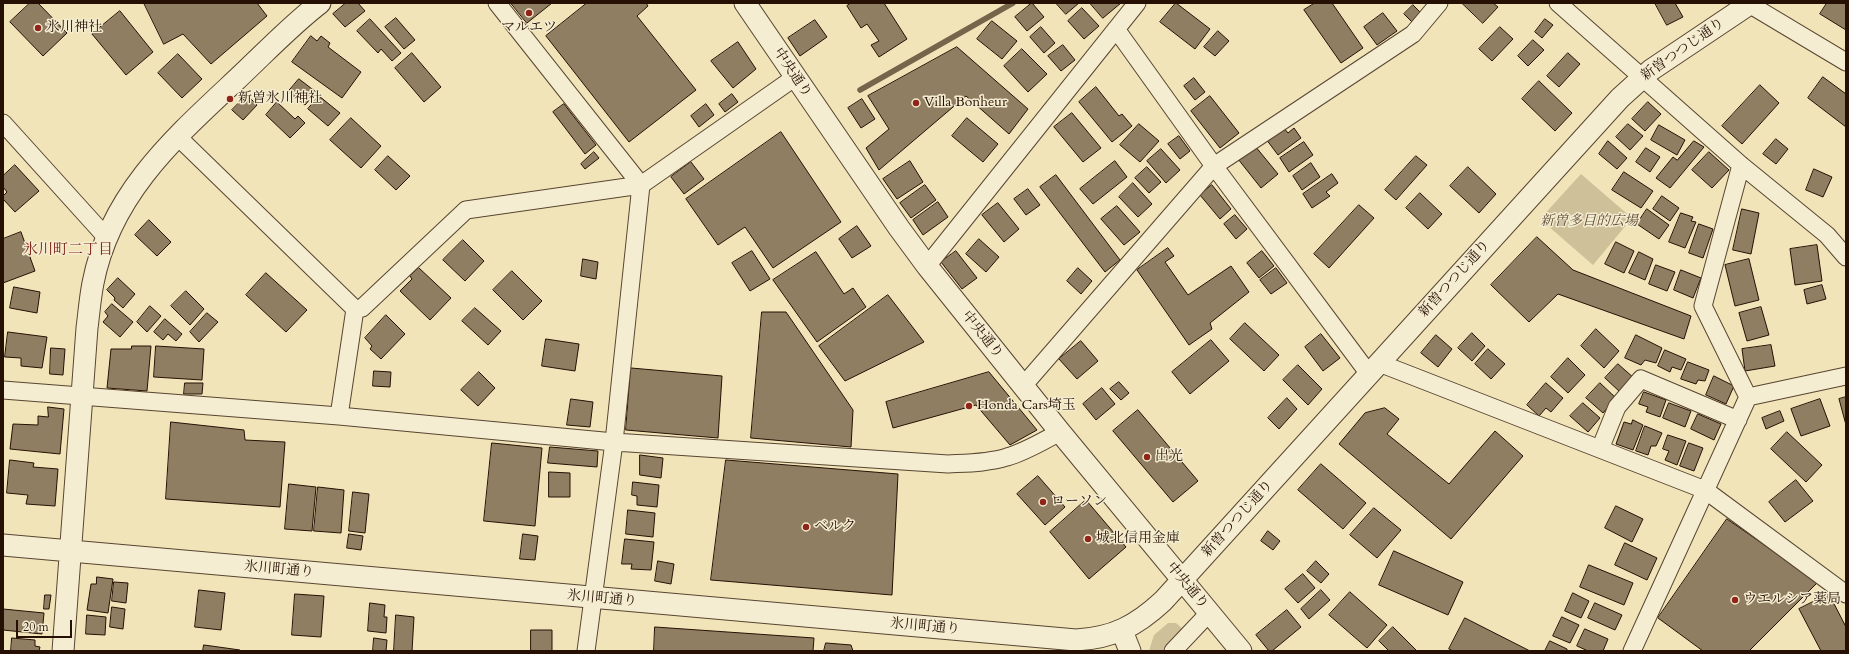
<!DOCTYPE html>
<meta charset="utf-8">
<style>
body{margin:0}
#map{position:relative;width:1849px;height:654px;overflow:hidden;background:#f0e4b8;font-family:Cardo,serif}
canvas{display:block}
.frame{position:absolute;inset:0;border:4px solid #261004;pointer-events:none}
.scale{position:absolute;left:16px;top:620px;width:56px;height:18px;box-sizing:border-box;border:2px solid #261004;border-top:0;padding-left:5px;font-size:12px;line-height:14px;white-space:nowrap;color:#261004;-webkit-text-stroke:3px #f5edd1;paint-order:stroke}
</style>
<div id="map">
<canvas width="1849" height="654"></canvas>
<div class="frame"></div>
<div class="scale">20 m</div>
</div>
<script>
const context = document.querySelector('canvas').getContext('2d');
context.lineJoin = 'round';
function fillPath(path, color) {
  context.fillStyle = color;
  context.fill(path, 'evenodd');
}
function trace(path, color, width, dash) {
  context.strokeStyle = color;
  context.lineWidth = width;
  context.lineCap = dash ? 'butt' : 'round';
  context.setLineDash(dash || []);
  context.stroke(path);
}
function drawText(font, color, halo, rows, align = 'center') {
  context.font = font + ' Cardo,"Noto Serif JP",serif';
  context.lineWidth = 3;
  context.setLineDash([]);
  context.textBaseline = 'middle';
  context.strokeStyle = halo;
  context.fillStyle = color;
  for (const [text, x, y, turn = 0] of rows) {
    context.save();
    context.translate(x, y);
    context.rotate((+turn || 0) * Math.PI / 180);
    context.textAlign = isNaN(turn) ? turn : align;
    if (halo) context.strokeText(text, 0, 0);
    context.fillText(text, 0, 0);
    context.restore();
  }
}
const green = new Path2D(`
 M1581 174 1632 218 1593 265 1540 219Z
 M1168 623H1176L1185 631 1165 651H1149L1154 635Z`);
const stream = new Path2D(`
 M860 90 1013 3`);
const building = new Path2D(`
 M30 3H38L67 33 43 56 10 22Z
 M144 3H257L267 16 211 64 183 34 164 44Z
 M346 3H358L365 11 345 27 333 14Z
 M511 3H552L527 23Z
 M587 3H646L648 6 637 16 696 90 629 142 546 36Z
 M851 3H884L907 39 879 57 871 45 879 41 867 24 861 28 847 6Z
 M1032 3 1044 17 1027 31 1015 17Z
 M1056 3H1079L1066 14Z
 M1090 3H1121L1103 18Z
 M1176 3 1210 29 1195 49 1160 22Z
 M1315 3H1332L1363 48 1341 63 1304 10Z
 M1462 3H1493L1498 7 1483 23Z
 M1655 3H1675L1683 17 1667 25Z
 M1827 3H1846V30L1820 14Z
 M1413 5 1421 13 1412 22 1404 14Z
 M1082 8 1099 26 1084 39 1068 21Z
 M120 11 153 52 126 75 92 34Z
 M1383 13 1397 31 1377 45 1364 27Z
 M396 18 415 40 404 49 385 27Z
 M370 19 401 53 392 61 381 49 378 53 357 31Z
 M1545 19 1553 25 1542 38 1535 32Z
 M815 20 827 37 800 56 788 38Z
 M992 21 1017 41 1002 59 977 39Z
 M1041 27 1055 43 1044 53 1030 37Z
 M1500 27 1513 39 1492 61 1479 49Z
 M1218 31 1229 41 1215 56 1204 47Z
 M311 36 317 41 321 36 330 43 328 47 361 72 342 98 292 62Z
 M1533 40 1544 50 1528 66 1518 56Z
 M738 42 756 69 733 88 711 61Z
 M1063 45 1075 60 1061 71 1048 56Z
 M957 47 1028 109 1009 134 966 96 879 170 866 148 889 129 868 96Z
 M1022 49 1047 74 1028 92 1004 66Z
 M412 53 441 87 424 102 395 68Z
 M1568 53 1580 64 1559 87 1547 76Z
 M178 54 202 79 182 98 158 73Z
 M1823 77 1846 94V127L1808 98Z
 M1194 78 1205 92 1195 100 1184 86Z
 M299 79 316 92 305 105 288 92Z
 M1539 81 1572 113 1555 131 1522 99Z
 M1760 85 1779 103 1742 144 1722 126Z
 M1096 87 1119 116 1122 114 1132 126 1112 142 1079 102Z
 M732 94 738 102 725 112 719 104Z
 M247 95 257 105 243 120 232 110Z
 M319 96 340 113 328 126 308 109Z
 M1210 96 1239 133 1220 148 1191 111Z
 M862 99 875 119 861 128 848 108Z
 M277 102 295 119 298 116 305 123 290 138 266 115Z
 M1648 102 1661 114 1645 131 1632 119Z
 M564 104 596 145 585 154 553 112Z
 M706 104 714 115 699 127 691 116Z
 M1072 113 1101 148 1083 162 1054 127Z
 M351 118 381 146 361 168 330 140Z
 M967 118 998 144 983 162 952 136Z
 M1139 124 1159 141 1140 162 1120 145Z
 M1628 124 1643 136 1630 150 1616 137Z
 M1659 125 1685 140 1677 155 1651 140Z
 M1283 127 1288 133 1294 128 1301 138 1278 155 1266 139Z
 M781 132 841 222 773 268 745 227 718 245 686 199Z
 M1179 136 1190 151 1180 159 1168 144Z
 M1776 139 1788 149 1776 164 1763 154Z
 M1608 141 1627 158 1617 169 1599 154Z
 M1694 141 1704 147 1670 188 1656 178 1673 157 1677 160Z
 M1304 142 1313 155 1289 172 1280 158Z
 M1255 146 1278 174 1261 188 1238 159Z
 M1646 148 1660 157 1650 172 1636 162Z
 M1161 149 1180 170 1166 183 1147 161Z
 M594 152 599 158 585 169 581 164Z
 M1709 152 1729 170 1712 188 1692 170Z
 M388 156 410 176 396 190 375 170Z
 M1416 156 1427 165 1396 200 1385 190Z
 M910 161 923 182 897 199 883 179Z
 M1115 161 1127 177 1093 204 1080 189Z
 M691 162 704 179 684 194 671 177Z
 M1311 163 1320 177 1302 190 1293 176Z
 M15 165 39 191 15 212 3 199V196L7 192 3 187V176Z
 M1147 167 1161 182 1149 193 1135 178Z
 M1468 167 1496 194 1479 213 1450 186Z
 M1814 169 1832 177 1823 197 1806 190Z
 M1624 172 1653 191 1641 208 1612 190Z
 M1332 174 1338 183 1326 192 1330 196 1312 208 1303 194Z
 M1056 175 1120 260 1105 272 1040 187Z
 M1133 183 1152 204 1138 217 1119 197Z
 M925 185 936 200 911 218 900 203Z
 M1212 185 1231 209 1220 219 1200 195Z
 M1028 189 1040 205 1026 215 1014 199Z
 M1420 193 1442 214 1428 229 1406 208Z
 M1662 196 1679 208 1670 221 1653 209Z
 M938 202 948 217 923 235 913 220Z
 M998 203 1019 229 1004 242 982 215Z
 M1359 205 1374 218 1329 268 1314 254Z
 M1117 206 1140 232 1124 245 1101 219Z
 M1647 209 1669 225 1659 239 1637 224Z
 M1742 209 1759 213 1751 254 1733 250Z
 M1681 213 1693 217 1691 221 1696 222 1685 248 1669 242Z
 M1235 215 1247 229 1236 239 1224 224Z
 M149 220 171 242 157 256 135 235Z
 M1699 224 1713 229 1703 258 1689 253Z
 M857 226 871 246 852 258 839 239Z
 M21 232 35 271 3 283V239Z
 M1537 237 1573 270 1691 316 1684 339 1558 294 1529 322 1491 285Z
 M979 239 999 257 986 272 966 254Z
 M463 240 484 261 465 281 443 260Z
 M1616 242 1634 251 1624 273 1605 264Z
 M1817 245 1822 281 1795 285 1790 249Z
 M1168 248 1174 256 1165 262 1188 295 1231 266 1249 292 1210 323 1212 329 1189 345 1137 270Z
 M752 251 770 279 750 291 732 263Z
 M956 251 977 278 962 289 941 262Z
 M1262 251 1274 266 1259 278 1247 263Z
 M816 252 844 294 853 288 866 307 817 342 773 280Z
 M1639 252 1653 259 1645 280 1629 273Z
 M583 259 598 262 596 279 581 276Z
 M1749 259 1759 300 1735 306 1725 265Z
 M1656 265 1675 272 1667 291 1649 284Z
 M419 268 451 298 430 320 400 291 412 279 410 276Z
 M1078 268 1092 281 1081 294 1067 281Z
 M1276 268 1287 283 1271 294 1260 280Z
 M1681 270 1701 278 1693 298 1674 290Z
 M512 271 542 301 523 320 493 290Z
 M266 273 307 310 286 332 246 295Z
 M118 278 135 294 123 308 114 300 115 298 107 290Z
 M1822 285 1826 299 1807 304 1804 290Z
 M14 287 40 292 37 313 10 308Z
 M186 291 204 309 190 325 171 306Z
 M888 295 924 342 845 381 819 346Z
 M112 304 133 322 120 337 103 322 108 316 105 312Z
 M150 306 161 316 147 332 137 322Z
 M1761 307 1769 335 1747 341 1739 313Z
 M475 308 501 331 488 345 462 321Z
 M762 312H786L853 410 851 447 751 438Z
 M207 313 218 322 199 342 190 332Z
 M386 315 405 334 381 359 370 349 372 346 365 338Z
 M165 319 182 334 176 341 168 334 163 340 154 332Z
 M1245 323 1279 355 1264 371 1230 339Z
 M1596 329 1619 351 1604 368 1581 346Z
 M8 332 47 337 42 368 21 366V358L5 357Z
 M1472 333 1485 346 1472 361 1458 348Z
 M1321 334 1340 358 1323 371 1305 347Z
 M1436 335 1452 349 1438 367 1421 353Z
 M1636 335 1662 348 1656 363 1645 360 1641 365 1625 358Z
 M546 339 579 344 575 371 542 366Z
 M1211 340 1229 361 1190 394 1172 372Z
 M1081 341 1098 361 1077 379 1059 359Z
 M1771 345 1775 366 1745 371 1742 349Z
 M132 346H151L147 391 107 388 111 349H131Z
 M156 346 204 349 202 380 154 377Z
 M51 348 65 349 63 375 50 374Z
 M1488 349 1505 364 1491 379 1475 364Z
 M1665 350 1686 359 1681 370 1672 367 1670 372 1658 366Z
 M1568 358 1585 375 1568 393 1551 377Z
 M1688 362 1709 370 1705 381 1698 380 1696 384 1681 379Z
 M1618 364 1634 378 1620 392 1605 378Z
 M1298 365 1322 389 1308 405 1283 380Z
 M631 368 722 376 718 438 626 430Z
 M374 371 391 372 390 387 373 386Z
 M479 372 495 388 478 406 461 390Z
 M989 372 1037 430 1010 445 976 405 893 428 886 402Z
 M1714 376 1734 386 1726 404 1706 395Z
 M1119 382 1129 393 1121 400 1110 389Z
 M185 383H203L202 394H184Z
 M1546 383 1563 398 1551 412 1546 408 1539 416 1527 405Z
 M1600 383 1616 398 1603 413 1586 398Z
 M1102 388 1115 404 1096 420 1083 404Z
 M1644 392 1666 400 1660 417 1646 412 1648 407 1639 404Z
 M1846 397V425L1839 399Z
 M1287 398 1297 409 1279 429 1268 418Z
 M571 399 593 402 590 427 567 425Z
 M1820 399 1830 426 1801 436 1791 409Z
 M1583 403 1600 418 1588 432 1570 416Z
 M1669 403 1691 411 1685 427 1663 418Z
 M48 407 64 409 60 454 10 449 13 424 38 425V416L48 417Z
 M1385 408 1399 419 1387 434 1449 484 1495 431 1523 456 1451 539 1339 444 1365 413Z
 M1138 410 1198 481 1173 502 1113 431Z
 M1780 411 1784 421 1766 429 1762 418Z
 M1698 414 1721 424 1714 440 1691 429Z
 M1633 420 1643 425 1633 450 1616 444 1624 422 1631 424Z
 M171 422 244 430 245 440 285 442 280 507 166 499Z
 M1645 426 1662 433 1656 446H1651L1648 455 1636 451Z
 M1787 432 1822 465 1806 482 1771 449Z
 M1668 435 1686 441 1677 465 1665 460 1669 451 1663 449Z
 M492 443 542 448 535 526 484 521Z
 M1689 443 1703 448 1694 471 1680 466Z
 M550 447 598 451 597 467 548 463Z
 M640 455 663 458 661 478 640 475Z
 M10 460 34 463 33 467 58 469 55 506 26 504 28 495 7 493Z
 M726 460 898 474 892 595 711 580Z
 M1321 464 1366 503 1343 529 1298 490Z
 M549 472 570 473V497H549Z
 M1038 476 1065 507 1045 525 1017 494Z
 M1796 480 1813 501 1785 522 1769 502Z
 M633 482 659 485 657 507 637 505V496L632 495Z
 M289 484 316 487 312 531 285 529Z
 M318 487 344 490 341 533 314 531Z
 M353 492 369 494 365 533 349 531Z
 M1086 500 1126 547 1089 579 1050 532Z
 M1616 506 1643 519 1632 542 1605 528Z
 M1374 508 1401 530 1377 558 1350 535Z
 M628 510 655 513 653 537 626 534Z
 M1727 519 1818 582 1749 651H1703L1658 618Z
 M1268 531 1280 541 1273 550 1261 541Z
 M349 534 363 536 361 550 347 548Z
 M523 534 538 536 535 560 520 559Z
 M625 539 654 542 651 570 631 569 632 564H622Z
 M1625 543 1657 558 1647 580 1615 565Z
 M1394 551 1463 582 1448 615 1379 585Z
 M658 561 674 564 671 584 655 581Z
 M1316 561 1329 574 1321 583 1307 571Z
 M1589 565 1633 583 1624 605 1580 587Z
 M1303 574 1315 588 1298 603 1285 589Z
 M97 577 113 579 108 613 87 610 91 584H96Z
 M114 582 128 583 126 603 112 601Z
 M199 590 225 593 221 630 195 627Z
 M1321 590 1330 600 1309 619 1301 609Z
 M1350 592 1387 625 1367 648 1329 615Z
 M1573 593 1589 601 1581 618 1565 611Z
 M295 594 324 596 321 637 292 635Z
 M1829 594 1846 627V651H1821L1799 609Z
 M45 595H51L49 609H44Z
 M370 603 385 605 384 617H387L386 633 368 631Z
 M1595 603 1622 615 1615 630 1588 618Z
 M112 607 125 609 123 629 110 627Z
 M3 609 44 613 42 634 3 630Z
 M1287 610 1301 627 1272 651H1269L1256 635Z
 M87 615 106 617 105 635 86 634Z
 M396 615 414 617 412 651H394Z
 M1562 617 1579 625 1570 643 1553 636Z
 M1465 618 1530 651H1453L1449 649Z
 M655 627 814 638 813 651H654Z
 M1393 627 1417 651H1389L1379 641Z
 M1585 629 1608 639 1603 651H1588L1577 646Z
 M531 630H552V651H531Z
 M12 638 35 640V646L40 647 39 651H11Z
 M374 638 387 640 386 651H373Z
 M1550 641 1567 649V651H1545Z
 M826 643 851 645 853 651H824Z
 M204 645 240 650V651H203Z`);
const minor = new Path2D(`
 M497 3 641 185 614 442 586 651
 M1558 3 1741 165 1827 235 1846 257
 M1749 4 1846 62
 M1116 29 1214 166 1369 374
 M3 123 107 238
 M177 136 355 309 339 416
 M1741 165 1703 306 1748 397
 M927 266 1137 3
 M355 309 362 308 466 210 641 185 794 78
 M1379 363 1705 490 1846 594
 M1023 386 1214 166 1413 34 1439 3
 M3 390 339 416 614 442 948 464C967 463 988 463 1007 457 1025 452 1043 441 1060 432
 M1600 449 1617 407 1641 379 1738 420
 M1173 651 1209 613
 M1632 651 1748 397 1846 376`);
const tertiary = new Path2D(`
 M745 3 899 228 927 266 1060 432 1241 651
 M3 545 1076 640C1113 638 1136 626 1163 601L1620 98 1651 70 1751 3
 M1122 631 1130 651
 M63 651 87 328C89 313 90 298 93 283 110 195 173 139 235 81 263 55 290 26 320 3`);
const markers = [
 [529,13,4,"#8f2418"],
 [38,28,4,"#8f2418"],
 [230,99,4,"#8f2418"],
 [916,103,4,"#8f2418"],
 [969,406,4,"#8f2418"],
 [1147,457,4,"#8f2418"],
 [1043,502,4,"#8f2418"],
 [806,527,4,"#8f2418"],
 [1088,539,4,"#8f2418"],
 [1735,600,4,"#8f2418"]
];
const poiNames = [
 ["氷川神社",46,28],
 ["マルエツ",529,28,"center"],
 ["新曽氷川神社",238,99],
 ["Villa Bonheur",924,103],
 ["Honda Cars埼玉",977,406],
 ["出光",1155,457],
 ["ローソン",1051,502],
 ["ベルク",814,527],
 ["城北信用金庫",1096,539],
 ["ウエルシア薬局",1743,600]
];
const streetNames = [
 ["新曽つつじ通り",1683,50,-35],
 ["中央通り",792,73,56],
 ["新曽つつじ通り",1455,279,-48],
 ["中央通り",982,335,51],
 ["新曽つつじ通り",1238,519,-48],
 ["氷川町通り",279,570,5],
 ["中央通り",1187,586,50],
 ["氷川町通り",602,599,5],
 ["氷川町通り",925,627,5]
];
const parkNames = [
 ["新曽多目的広場",1589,222]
];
const neighbourhoodNames = [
 ["氷川町二丁目",68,251]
];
fillPath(green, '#cec099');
trace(stream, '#76644b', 5.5);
fillPath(building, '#8f7e62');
trace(building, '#261004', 1);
trace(minor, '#584531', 19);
trace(tertiary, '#584531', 23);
trace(minor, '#f5edd1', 17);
trace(tertiary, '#f5edd1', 21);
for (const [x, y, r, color] of markers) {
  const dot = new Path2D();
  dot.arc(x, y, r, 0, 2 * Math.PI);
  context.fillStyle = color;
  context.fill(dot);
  trace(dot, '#f5edd1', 1.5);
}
drawText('14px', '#261004', '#f5edd1', poiNames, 'left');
drawText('14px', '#261004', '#f5edd1', streetNames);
drawText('italic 14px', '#614e38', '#f5edd1', parkNames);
drawText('15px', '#7a1f14', '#f5edd1', neighbourhoodNames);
</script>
